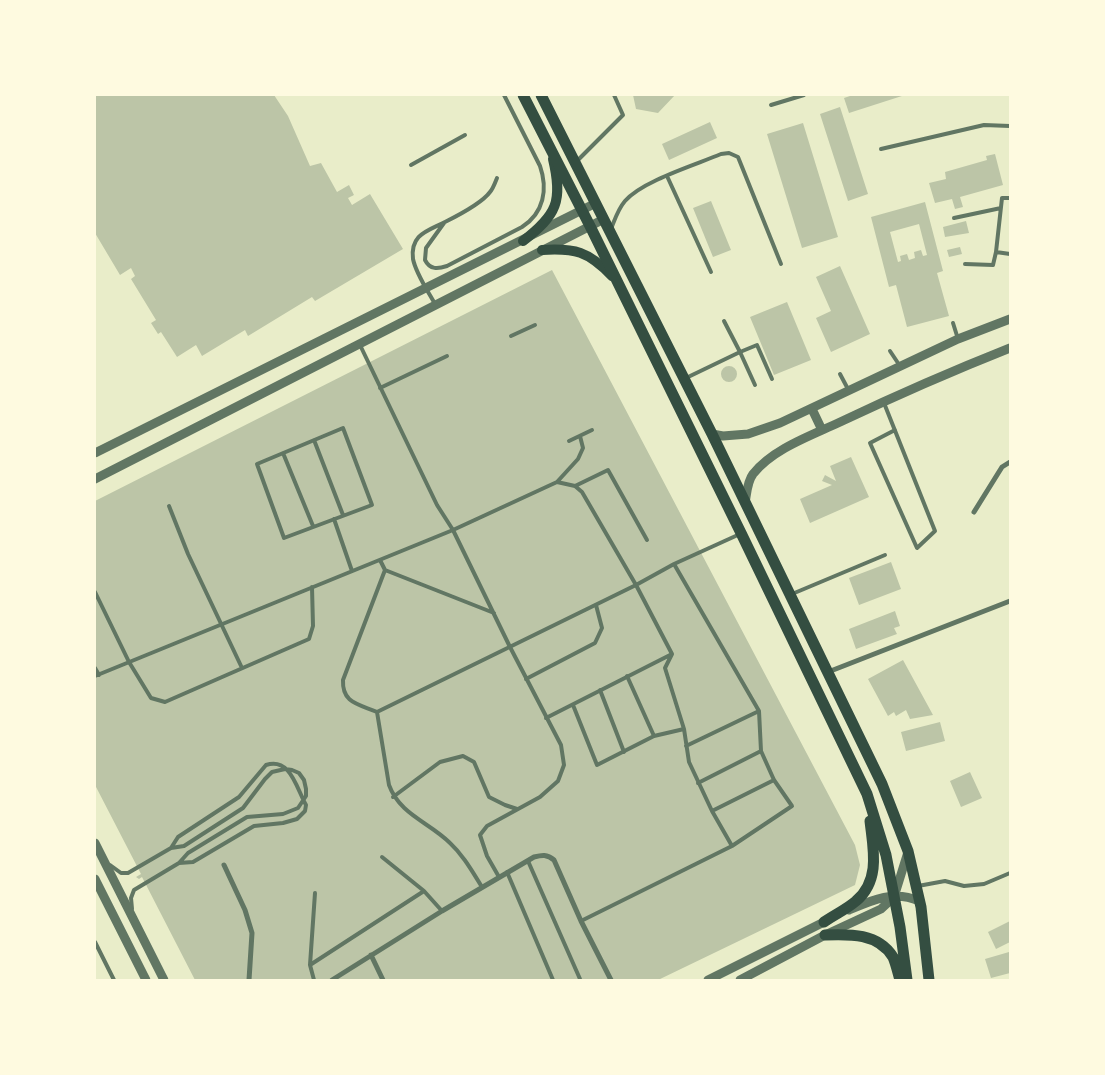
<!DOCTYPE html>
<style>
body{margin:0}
#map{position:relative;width:1105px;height:1075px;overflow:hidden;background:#e9edc9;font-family:Raleway,sans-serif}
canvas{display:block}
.frame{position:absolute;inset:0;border:96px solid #fefae0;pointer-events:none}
</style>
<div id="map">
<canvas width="1105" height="1075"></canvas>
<div class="frame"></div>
</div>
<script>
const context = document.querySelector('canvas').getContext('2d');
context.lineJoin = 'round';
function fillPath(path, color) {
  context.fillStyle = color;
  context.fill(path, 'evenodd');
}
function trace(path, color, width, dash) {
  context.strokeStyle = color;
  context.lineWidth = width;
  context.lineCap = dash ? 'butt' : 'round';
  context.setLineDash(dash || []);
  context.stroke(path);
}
const building = new Path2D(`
 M95 95H274L288 116 310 166 321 163 337 192 349 185 354 195 348 198 352 205 370 194 403 249 315 301 312 297 248 336 245 330 202 356 196 345 177 357 161 332 158 334 151 323 156 320 131 279 135 276 131 268 120 275 95 233Z
 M633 95H675L658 113 636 109Z
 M853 95H905L849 113 844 98Z
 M840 107 868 194 848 201 820 114Z
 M710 122 717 138 669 160 662 144Z
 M803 123 838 237 802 248 767 134Z
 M995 154 1003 185 960 197 963 207 955 209 952 199 935 203 929 183 946 179 945 172 987 160 986 156Z
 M711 201 731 250 713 257 693 208Z
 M925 202 943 271 937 273 949 316 907 327 896 285 889 287 871 217ZM919 224 927 255 923 256 921 250 914 252 915 258 909 260 907 254 900 256 901 261 898 262 890 232Z
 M966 221 969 233 945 237 943 227Z
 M960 247 962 254 949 257 947 250Z
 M840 266 870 334 831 352 816 318 831 311 816 277Z
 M552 270 855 845 860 865 855 885 658 980H195L142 877 139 879 136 877 141 874 95 785V501Z
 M787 302 811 360 774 375 750 317Z
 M721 374a8 8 0 1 1 16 0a8 8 0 1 1-16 0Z
 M851 457 869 497 810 523 800 499 832 485 822 481 825 475 836 481 830 466Z
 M891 562 901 589 859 605 849 578Z
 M895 611 900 626 894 628 897 634 856 649 849 629Z
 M903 660 933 715 910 719 906 710 896 716 894 712 888 716 868 679Z
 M940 722 945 741 906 751 901 732Z
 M970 772 982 798 961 807 950 781Z
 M1010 921V942L996 949 988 932Z
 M1009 952 1010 973 991 978 985 959Z`);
const service = new Path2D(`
 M771 105 804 95
 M881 149 984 125 1010 126
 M577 161 623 115 614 95
 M411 165 465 135
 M667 176 711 272
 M954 218 1001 208
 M444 223 426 248 425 260C430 270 438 269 447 266L522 227C544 213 548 189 540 166L504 95
 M611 229C615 219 618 209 625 201 642 181 695 165 721 154L729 153 738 157 781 264
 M996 252 1010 254
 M965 264 993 265 996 252 1002 198H1010
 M435 304C428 291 416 274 413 259 410 234 428 231 445 222 457 216 482 203 490 192 493 189 495 183 497 178
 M724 321 740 352 757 345 772 379
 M953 323 958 339
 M511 336 535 325
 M360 345 437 505 453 530 510 647 561 745 564 765 558 781 540 797 487 826 480 835 487 856 499 877
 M890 351 900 366
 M840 374 849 391
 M686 378 740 352 755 385
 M380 388 447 356
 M884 403 935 531 917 548 870 443 895 430
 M343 428 372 505 284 538 257 464Z
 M314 440 343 515
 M569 441 592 430
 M283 453 313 526
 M557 482 578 459 583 448 580 436
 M575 486 608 470 647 540
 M169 506 188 554 242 668
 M334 519 352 571
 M385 570 494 613
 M95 592 129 662 151 698 165 702 309 639 313 626 312 587
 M792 594 885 555
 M95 668 99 675
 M95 676 453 530 557 482 575 486 582 492 636 585 672 654 665 668 684 729 689 762 712 811 732 846
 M627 676 654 736
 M526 679 595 643 602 628 596 605
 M600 690 624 752
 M573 705 597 765 654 736 684 729
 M377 712 636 585 674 564 740 534
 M377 712 389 785C400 815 429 822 450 843 463 855 472 871 482 887
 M377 712C358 704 342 703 343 680L385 570 380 560
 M546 718 672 654
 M686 746 759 711
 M698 783 761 751
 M393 797 440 762 463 756 474 762 489 797 505 805 517 809
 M712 811 774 780
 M171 848 178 837 239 797 266 765C290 757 296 787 306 805L305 811 297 819 283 823 254 826 193 862 179 863
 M382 857 424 891 442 911
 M528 861 580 979
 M110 865 121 873H128L171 848 184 846 243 808 265 779 272 772 285 769 292 770 299 773 304 780 306 789V796L298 808 283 814 247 817 188 853 179 863 134 890 131 898 132 909
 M507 872 553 980
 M918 886 945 881 964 886 984 884 1010 873
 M581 921 732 846 792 806 774 780 761 751 759 711 674 564
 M95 942 114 980
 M310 965 424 891
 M314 980 310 965 315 893`);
const minor = new Path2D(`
 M974 512 1002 467 1010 462
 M828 672 1010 601
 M224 865 245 910 252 933 249 980
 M371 955 383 980
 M332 980 442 911 534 857C542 855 547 854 554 860L581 921 611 980`);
const tertiary = new Path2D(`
 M812 409 822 430
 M712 434 723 436 748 434 780 423 958 339 1010 319
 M95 453 596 203
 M95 479 604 219
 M745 503C747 493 747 482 753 474 773 449 810 436 838 423 895 396 952 371 1010 348
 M95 843 164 980
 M95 879 146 980
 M849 910C872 900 894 890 919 901
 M708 980 828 920
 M740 980 825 935 881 909 894 897 908 852`);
const secondary = new Path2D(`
 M523 241C557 215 563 201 553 159
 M542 250C575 248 588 251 612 276`);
const primary = new Path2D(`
 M523 95 590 226 741 533 867 794 886 855 900 927 907 980
 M541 95 712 434 882 784 908 851 921 907 929 980
 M824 922C834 915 847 909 856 901 881 880 873 848 870 821
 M825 935C850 934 878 933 893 957 896 964 898 973 900 980`);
fillPath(building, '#bcc5a7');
trace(service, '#617663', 4);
trace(minor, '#617663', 5);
trace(tertiary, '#617663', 9);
trace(secondary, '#344e41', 10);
trace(primary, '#344e41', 11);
</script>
